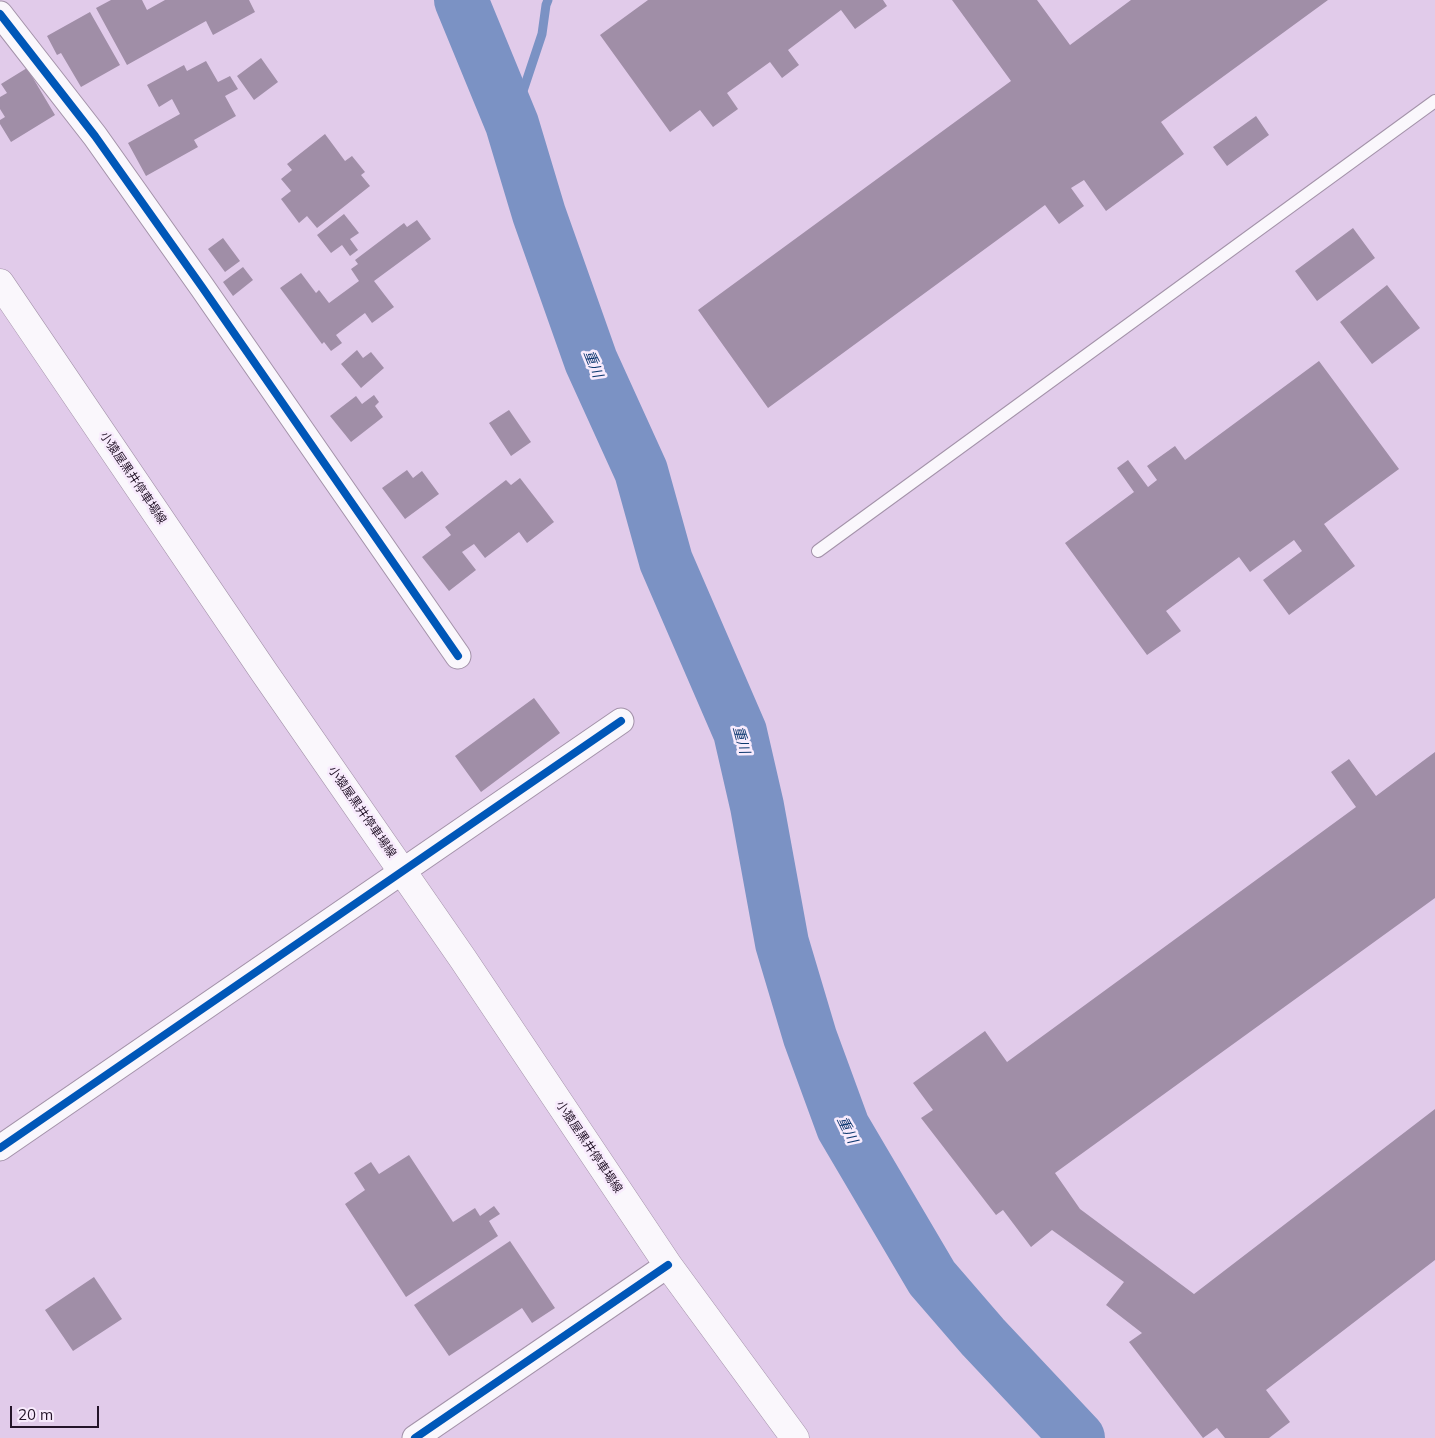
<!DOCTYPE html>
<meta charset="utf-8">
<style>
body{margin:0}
#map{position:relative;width:1435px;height:1438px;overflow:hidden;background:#e1cbea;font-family:Mulish,sans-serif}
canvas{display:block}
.scale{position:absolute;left:10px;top:1406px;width:89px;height:22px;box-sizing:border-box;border:2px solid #241429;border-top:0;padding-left:6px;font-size:15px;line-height:18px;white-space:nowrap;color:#241429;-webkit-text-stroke:4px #f8ebfd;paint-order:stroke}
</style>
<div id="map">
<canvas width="1435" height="1438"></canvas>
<div class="scale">20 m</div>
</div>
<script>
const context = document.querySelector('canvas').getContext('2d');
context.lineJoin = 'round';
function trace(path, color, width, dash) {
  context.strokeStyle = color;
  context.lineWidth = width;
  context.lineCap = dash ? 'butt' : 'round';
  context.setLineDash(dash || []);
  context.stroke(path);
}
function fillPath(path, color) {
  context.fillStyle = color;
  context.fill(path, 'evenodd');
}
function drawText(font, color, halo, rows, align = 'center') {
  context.font = font + ' Mulish,"Noto Sans JP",sans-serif';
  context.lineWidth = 5;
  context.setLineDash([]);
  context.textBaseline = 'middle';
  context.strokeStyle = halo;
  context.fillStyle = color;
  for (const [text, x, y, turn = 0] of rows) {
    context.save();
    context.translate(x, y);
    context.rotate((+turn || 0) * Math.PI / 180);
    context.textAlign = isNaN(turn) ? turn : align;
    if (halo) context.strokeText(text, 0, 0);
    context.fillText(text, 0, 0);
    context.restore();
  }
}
const stream = new Path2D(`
 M512 124 542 34 546 5 548 0`);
const river = new Path2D(`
 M461 0 512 124 539 214 591 361 641 471 666 561 740 732 757 806 782 943 810 1037 843 1127 932 1278 983 1337 1078 1438`);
const building = new Path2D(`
 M111 0H142L147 10 165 0H249L255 12 213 35 206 21 127 65 96 8Z
 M648 0H883L887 6 855 29 841 10 788 50 799 65 782 78 770 62 727 93 738 109 713 127 700 110 670 132 600 35Z
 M952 0H1037L1070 45 1131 0H1328L1161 122 1184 154 1106 211 1084 180 1071 188 1084 206 1059 224 1045 205 768 408 698 310 1011 81Z
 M90 12 120 65 81 87 61 53 57 55 47 36Z
 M261 58 278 82 254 100 237 76Z
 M206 61 218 82 230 76 238 89 225 96 236 116 194 140 198 147 146 176 128 143 180 114 172 99 159 107 147 85 184 65 187 71Z
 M27 68 55 115 11 142 0 124V120L5 117 0 109V97L7 93 1 84Z
 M1256 116 1269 135 1227 166 1213 147Z
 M325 134 345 161 352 156 365 172 361 175 370 186 317 228 307 216 299 223 281 199 291 191 281 179 292 170 287 164Z
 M344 214 359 233 350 239 358 250 350 256 342 245 331 253 317 235Z
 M417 220 431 239 374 281 394 307 372 323 365 313 336 335 342 343 331 351 324 342 322 344 280 288 301 273 316 293 319 290 329 303 359 281 351 269 358 264 355 260 404 223 407 227Z
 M1353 228 1375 258 1317 301 1295 271Z
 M223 238 240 261 225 272 208 249Z
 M243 267 253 280 233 296 223 282Z
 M1387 285 1420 328 1372 364 1340 322Z
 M357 350 363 358 371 352 384 368 361 388 341 364Z
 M1319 361 1399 469 1324 524 1355 566 1289 615 1263 580 1302 551 1294 540 1250 572 1239 557 1166 611 1181 631 1147 655 1065 543 1134 492 1117 468 1128 460 1148 487 1157 480 1147 466 1175 446 1185 460Z
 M374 395 379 402 375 406 383 417 351 442 330 416 356 396 362 404Z
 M509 410 531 442 511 456 489 423Z
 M407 470 413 478 422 471 439 494 405 519 382 488Z
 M520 478 554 522 527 543 519 532 485 558 474 544 462 552 476 570 449 591 422 557 451 535 445 527 506 480 511 485Z
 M534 698 560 733 481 792 455 756Z
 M1435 752V898L1055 1173 1080 1209 1194 1294 1435 1109V1260L1266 1390 1290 1422 1269 1438H1225L1217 1428 1203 1438 1129 1342 1142 1333 1106 1305 1124 1282 1052 1230 1031 1247 1003 1210 996 1215 921 1118 933 1110 913 1083 985 1031 1007 1062 1356 807 1331 772 1349 759 1376 796Z
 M409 1155 453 1222 475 1208 480 1216 494 1206 500 1214 489 1221 498 1236 406 1297 345 1204 365 1190 354 1173 371 1162 379 1174Z
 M510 1241 555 1308 532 1323 522 1308 449 1356 414 1305Z
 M94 1277 122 1319 73 1351 45 1310Z`);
const lane = new Path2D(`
 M818 551 1435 101`);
const street = new Path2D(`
 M0 14 95 136 202 287 458 656
 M0 1148 621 721
 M415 1438 668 1265`);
const secondary = new Path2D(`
 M0 283 264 672 463 959 668 1265 795 1438`);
const cycleway = new Path2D(`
 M0 14 95 136 202 287 458 656
 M0 1148 621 721
 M415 1438 668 1265`);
const streetNames = [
 ["小猿屋黒井停車場線",133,478,56],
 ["小猿屋黒井停車場線",362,812,55],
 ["小猿屋黒井停車場線",589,1147,56]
];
const waterNames = [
 ["重川",593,364,68],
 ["重川",741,740,75],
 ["重川",847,1130,64]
];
trace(stream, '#7b92c4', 9);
trace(river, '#7b92c4', 54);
fillPath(building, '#a08ea7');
trace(lane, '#a392a9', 14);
trace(street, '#a392a9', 27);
trace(secondary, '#a392a9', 29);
trace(lane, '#faf7fc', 12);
trace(street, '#faf7fc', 25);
trace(secondary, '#faf7fc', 28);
trace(cycleway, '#0057b8', 8);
drawText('12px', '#241429', '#f8ebfd', streetNames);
drawText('italic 14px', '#0e3970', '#f8ebfd', waterNames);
</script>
